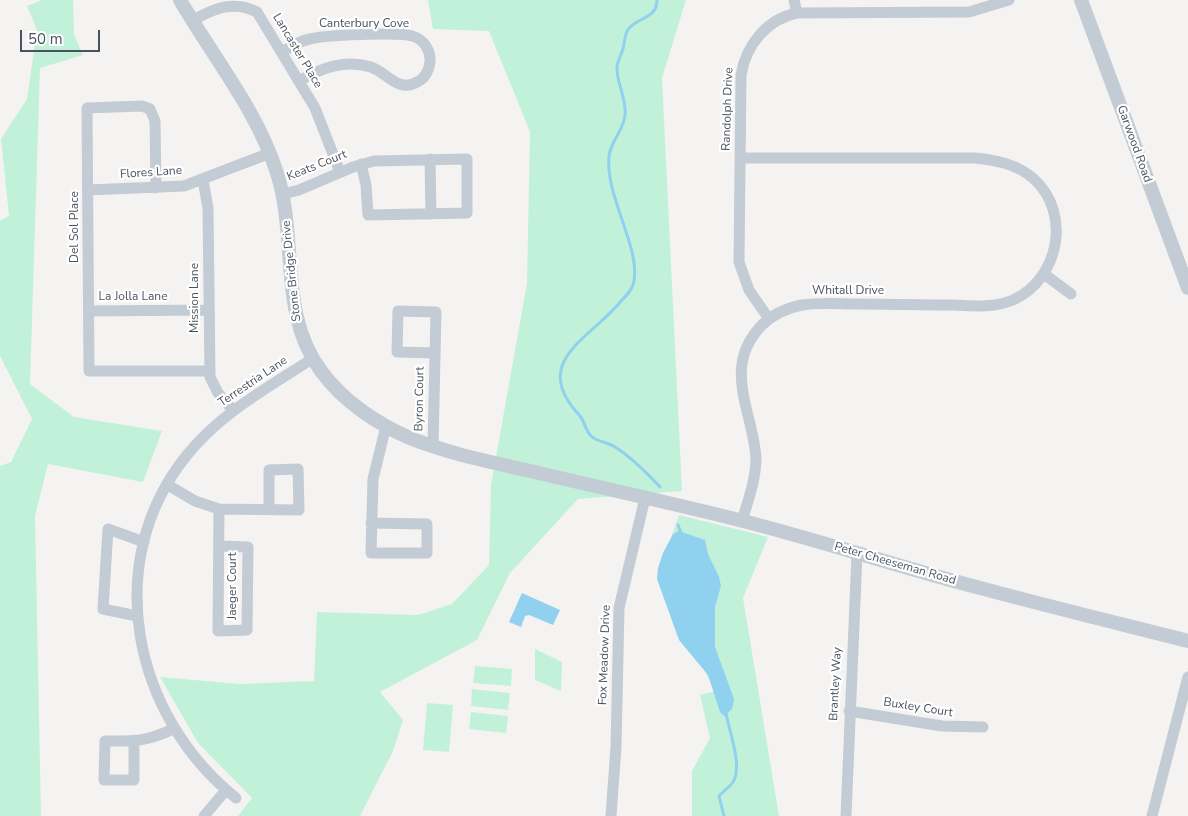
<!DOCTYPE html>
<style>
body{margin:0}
#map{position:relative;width:1188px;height:816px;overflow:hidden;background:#f5f3f2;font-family:"Nunito Sans",sans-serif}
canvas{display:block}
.scale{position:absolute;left:20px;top:30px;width:80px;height:22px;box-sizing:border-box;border:2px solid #495360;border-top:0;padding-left:6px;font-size:15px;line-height:18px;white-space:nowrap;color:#495360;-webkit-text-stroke:4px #fff;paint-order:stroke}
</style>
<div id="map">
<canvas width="1188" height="816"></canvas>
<div class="scale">50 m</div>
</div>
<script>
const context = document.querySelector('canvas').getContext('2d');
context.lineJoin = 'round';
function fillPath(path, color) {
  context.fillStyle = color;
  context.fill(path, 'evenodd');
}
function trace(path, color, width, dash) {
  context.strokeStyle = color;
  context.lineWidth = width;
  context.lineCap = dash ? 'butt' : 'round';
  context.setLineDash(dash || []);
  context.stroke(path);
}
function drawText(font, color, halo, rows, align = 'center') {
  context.font = font + ' "Nunito Sans",sans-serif';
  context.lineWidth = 4.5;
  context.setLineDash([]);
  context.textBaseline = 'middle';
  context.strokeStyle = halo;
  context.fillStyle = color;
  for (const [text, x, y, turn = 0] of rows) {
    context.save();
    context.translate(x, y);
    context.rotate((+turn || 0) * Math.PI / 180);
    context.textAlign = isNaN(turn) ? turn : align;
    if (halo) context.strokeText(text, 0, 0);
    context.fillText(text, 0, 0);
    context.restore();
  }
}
const green = new Path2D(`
 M42 0H73L74 34 83 55 40 68 30 384 74 417 162 431 143 482 48 464 35 516 41 816H0V466L11 462 32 419 0 356V221L9 216 1 139 27 99 37 30 27 6Z
 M428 0H686L662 78 682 491 578 499 510 573 477 640 380 692 403 720 393 751 360 816H238L252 798 198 743 160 677 240 684 314 681 317 612 418 615 452 604 489 565 491 485 527 283 530 132 489 31 433 29Z
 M679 515 768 537 743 598 779 816H692V771L710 738 700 695 715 691 657 579Z
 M535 649 562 662 561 691 535 680Z
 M475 666 512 669 511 686 473 683Z
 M472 689 510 693 508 710 471 706Z
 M427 703 453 705 449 752 423 750Z
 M471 712 508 716 506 733 469 729Z`);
const water = new Path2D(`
 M679 531 705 540 708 554 719 577 721 586 715 607V647L734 699 732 709 724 716 720 712 708 675 679 640 657 579 658 568 663 553 673 534Z
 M522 593 560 610 553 625 529 615 525 616 521 627 509 622Z`);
const stream = new Path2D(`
 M657 0C657 20 635 17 627 31 625 36 624 43 623 49 621 55 618 60 617 67 616 83 627 98 625 115 624 130 611 140 609 156 605 196 640 246 634 281 633 289 627 295 622 300 591 339 528 361 580 416 585 422 585 430 591 436 597 442 608 442 615 447 631 457 647 473 660 487
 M678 525 681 533
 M724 816 719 796C723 791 729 788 733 782 743 766 729 731 726 713`);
const minor = new Path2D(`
 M794 0 797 13
 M192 21C214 8 234 0 257 12L315 108 340 172
 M282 52C291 46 300 41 310 39 323 35 400 32 412 36 424 39 431 51 430 62 429 70 426 77 419 81 398 94 388 73 371 67 345 59 321 68 299 81
 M740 158H975C996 160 1017 164 1034 179 1072 214 1059 279 1013 300 994 308 973 306 953 305 922 305 890 304 859 304 840 304 820 302 802 305 787 308 772 315 762 325 721 367 753 411 756 458 756 479 748 501 742 521
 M430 159 431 214
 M203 180 208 208 210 377 218 393 233 410
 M156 188 155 121 150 109 142 106 87 108 89 371H209
 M88 190 184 186 270 153
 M283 194 299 190 353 167 374 161 467 159V213L368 215 366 185 361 164
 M1044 274 1071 294
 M89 311 208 310
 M769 319 749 290 739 262 741 75C746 45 767 19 797 13L969 12 1009 0
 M433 446 436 312 398 311 397 352 435 353
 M168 485 195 501 219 509 299 510 298 469 269 470V509
 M371 523 427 524V553H371L373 479 386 426
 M219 546 248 547 247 630 218 631 219 509
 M137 616 103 609 108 529 144 542
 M849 711 942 726 983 727
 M134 741V780H104L105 741C134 741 146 742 173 729
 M236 798C133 716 100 562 187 455 221 413 267 388 312 359
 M204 816 226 790
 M611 816 616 747 619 608 645 498
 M846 816 857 554
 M1152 816 1188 677`);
const tertiary = new Path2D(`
 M180 0C213 57 257 110 277 173 298 239 278 313 321 371 343 401 377 424 410 438 447 453 487 461 526 470 597 487 668 502 739 520 823 541 905 569 988 590 1055 608 1121 624 1188 641
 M1081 0 1188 288`);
const streetNames = [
 ["Canterbury Cove",364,24],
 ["Lancaster Place",297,51,59],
 ["Randolph Drive",728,109,-88],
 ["Garwood Road",1134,144,70],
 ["Keats Court",317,166,-22],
 ["Flores Lane",151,173,-4],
 ["Del Sol Place",75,227,-90],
 ["Stone Bridge Drive",292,271,-96],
 ["Whitall Drive",848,291],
 ["La Jolla Lane",133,297],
 ["Mission Lane",195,298,-90],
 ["Terrestria Lane",253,382,-34],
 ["Byron Court",420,399,-89],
 ["Peter Cheeseman Road",895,564,16],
 ["Jaeger Court",233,586,-90],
 ["Fox Meadow Drive",605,655,-88],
 ["Brantley Way",836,684,-87],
 ["Buxley Court",918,708,9]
];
fillPath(green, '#c2f1d9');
fillPath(water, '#8fd1ee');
trace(stream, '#8fd1ee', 3);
trace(minor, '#c3cbd4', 11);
trace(tertiary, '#c3cbd4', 14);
drawText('12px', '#495360', '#fff', streetNames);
</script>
